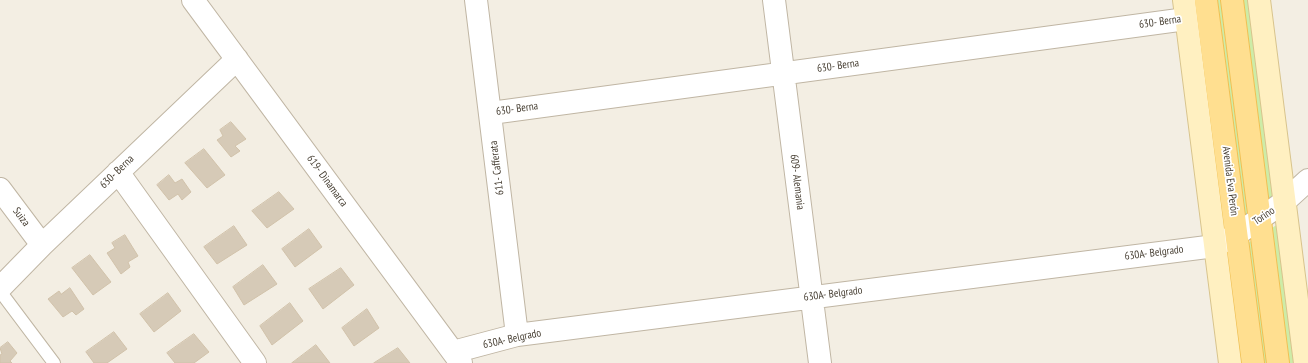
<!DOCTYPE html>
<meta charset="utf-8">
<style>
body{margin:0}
canvas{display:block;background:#f3eee3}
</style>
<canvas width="1308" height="363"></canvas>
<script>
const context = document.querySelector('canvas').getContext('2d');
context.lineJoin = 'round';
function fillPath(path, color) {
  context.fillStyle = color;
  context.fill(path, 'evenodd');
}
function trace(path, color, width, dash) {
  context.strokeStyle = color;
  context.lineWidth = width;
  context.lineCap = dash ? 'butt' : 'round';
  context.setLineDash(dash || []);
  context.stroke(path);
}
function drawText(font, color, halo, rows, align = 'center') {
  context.font = font + ' "PT Sans Narrow",sans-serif';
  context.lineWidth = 3.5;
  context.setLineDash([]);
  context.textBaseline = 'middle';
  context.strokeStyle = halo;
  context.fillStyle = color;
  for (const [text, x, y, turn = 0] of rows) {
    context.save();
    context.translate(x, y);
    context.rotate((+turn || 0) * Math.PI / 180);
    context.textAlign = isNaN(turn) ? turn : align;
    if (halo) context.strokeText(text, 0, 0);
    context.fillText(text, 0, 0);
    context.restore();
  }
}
const green = new Path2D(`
 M1214 0H1224L1255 211 1243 218Z
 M1239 0H1252L1277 197 1265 205Z
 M1281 222 1299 363H1286L1269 230Z
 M1256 237 1272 363H1261L1246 245Z`);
const building = new Path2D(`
 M231 122 246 139 235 146 240 151 231 157 217 140 223 136 220 130Z
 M204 149 225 175 207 188 185 163Z
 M169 175 175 183 182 179 191 192 182 200 178 194 169 200 157 185Z
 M279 192 294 209 267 228 252 211Z
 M234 226 247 245 217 264 204 247Z
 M309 229 322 247 295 267 282 249Z
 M125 235 138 256 128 262 130 267 121 274 107 253 115 248 112 243Z
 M90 255 111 282 93 295 72 268Z
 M263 265 277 284 244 305 233 287Z
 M341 268 354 285 323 309 309 289Z
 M70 288 84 309 76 315 72 311 63 317 48 299 59 291 61 294Z
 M168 293 181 311 154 332 140 314Z
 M290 303 303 321 272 345 260 326Z
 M367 309 379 328 354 346 342 328Z
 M114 332 127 349 107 363H94L86 352Z
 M194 334 209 352 194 363H175L167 353Z
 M8 342 17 353 10 361 12 363H0V355L2 354 0 348Z
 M316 345 330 363H292Z
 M398 348 410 363H374Z`);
const lane = new Path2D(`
 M0 291 54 363`);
const street = new Path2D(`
 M193 0 461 363
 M476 0 517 335
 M774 0 820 363
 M491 113 1186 19
 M118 172 255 363
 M0 189 42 245
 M0 288 42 245 237 59
 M453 352 517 335 1215 246 1236 235 1284 202 1308 180`);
const secondary = new Path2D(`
 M1184 0 1230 363
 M1259 0 1305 363`);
const primary = new Path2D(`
 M1206 0 1253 363
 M1232 0 1278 363`);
const streetNames = [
 ["630- Berna",1160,22,-8],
 ["630- Berna",838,66,-8],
 ["630- Berna",517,109,-8],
 ["611- Cafferata",497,168,-97],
 ["630- Berna",117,172,-44],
 ["619- Dinamarca",327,181,54],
 ["Avenida Eva Perón",1230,181,83],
 ["609- Alemania",797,182,83],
 ["Torino",1264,216,-34],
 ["Suiza",21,217,53],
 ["630A- Belgrado",1154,253,-7],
 ["630A- Belgrado",833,294,-7],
 ["630A- Belgrado",512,339,-12]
];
fillPath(green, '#cdeca7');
fillPath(building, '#d6cab7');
trace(building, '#d1c2aa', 1);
trace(lane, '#c0b6a4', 14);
trace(street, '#c0b6a4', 24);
trace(secondary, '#d8c48d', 24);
trace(primary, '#f0c054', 24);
trace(lane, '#fff', 12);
trace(street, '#fff', 22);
trace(secondary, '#fff0c1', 22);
trace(primary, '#ffdf90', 22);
drawText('11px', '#463e32', '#fff', streetNames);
</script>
